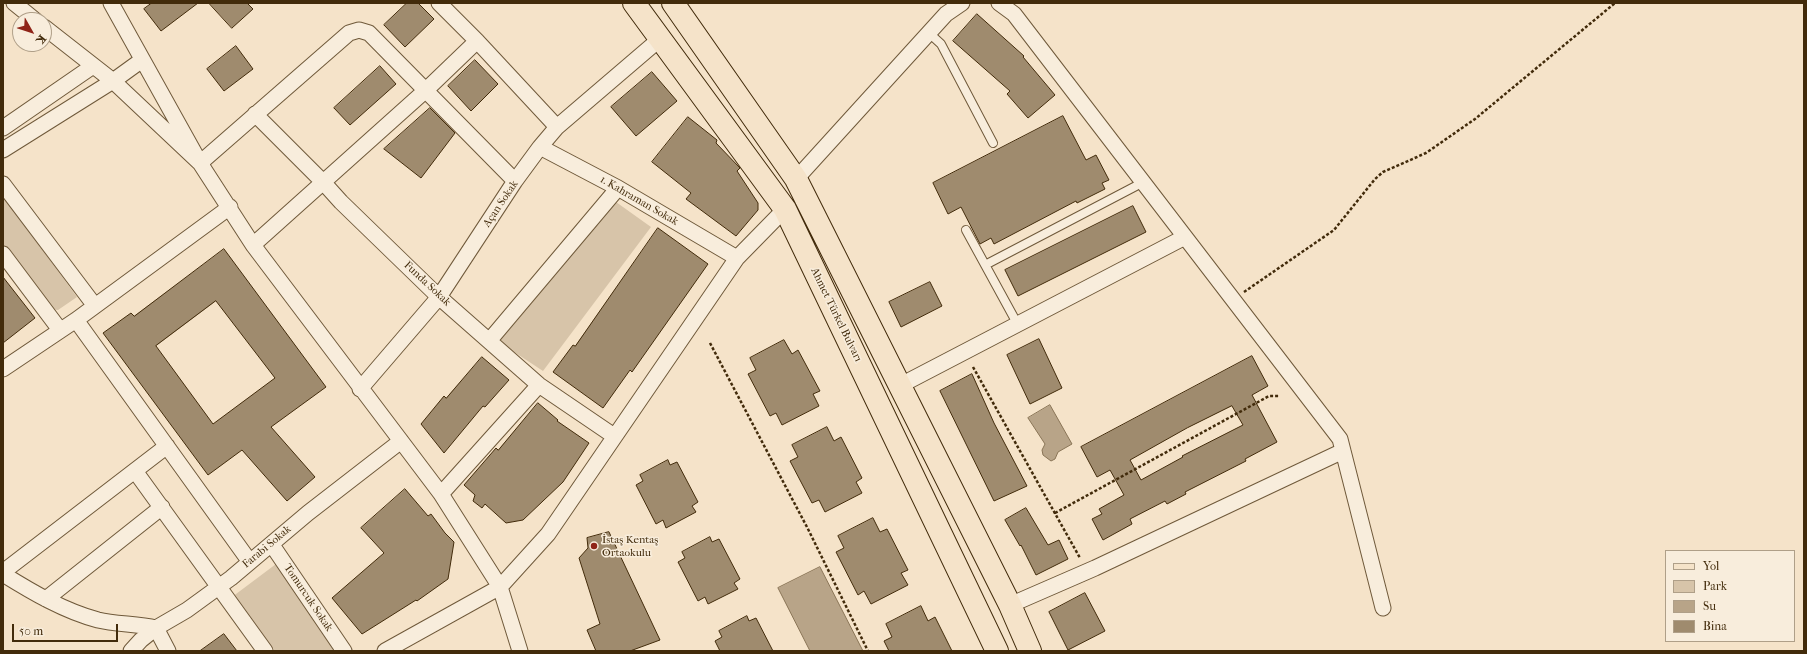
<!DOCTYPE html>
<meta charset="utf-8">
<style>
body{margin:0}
#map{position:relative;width:1807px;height:654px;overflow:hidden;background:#f5e3c9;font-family:"IM FELL French Canon",serif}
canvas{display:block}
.frame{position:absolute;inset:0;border:4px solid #422b0b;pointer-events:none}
.legend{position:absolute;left:1665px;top:550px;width:130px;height:92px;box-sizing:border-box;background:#f8eddc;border:1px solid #af9f88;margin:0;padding:5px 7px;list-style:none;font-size:12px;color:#422b0b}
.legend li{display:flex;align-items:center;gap:8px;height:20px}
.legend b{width:20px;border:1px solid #af9f88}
.north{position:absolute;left:12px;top:12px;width:40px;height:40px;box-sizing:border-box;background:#f8eddc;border:1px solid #af9f88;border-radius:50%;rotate:129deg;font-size:11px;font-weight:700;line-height:16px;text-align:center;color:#422b0b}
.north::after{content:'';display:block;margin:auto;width:14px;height:18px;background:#8f2418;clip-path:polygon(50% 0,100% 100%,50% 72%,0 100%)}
.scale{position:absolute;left:12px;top:624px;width:106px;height:18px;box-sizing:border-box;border:2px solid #422b0b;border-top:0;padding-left:5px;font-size:12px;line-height:14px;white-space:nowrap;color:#422b0b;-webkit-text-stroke:3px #f8eddc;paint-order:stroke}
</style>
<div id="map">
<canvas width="1807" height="654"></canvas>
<div class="frame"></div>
<ul class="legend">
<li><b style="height:5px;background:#f5e3c9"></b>Yol</li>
<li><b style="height:11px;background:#d7c4a9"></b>Park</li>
<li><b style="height:11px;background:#b8a488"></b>Su</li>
<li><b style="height:11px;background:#9f8b6e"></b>Bina</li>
</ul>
<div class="north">K</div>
<div class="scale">50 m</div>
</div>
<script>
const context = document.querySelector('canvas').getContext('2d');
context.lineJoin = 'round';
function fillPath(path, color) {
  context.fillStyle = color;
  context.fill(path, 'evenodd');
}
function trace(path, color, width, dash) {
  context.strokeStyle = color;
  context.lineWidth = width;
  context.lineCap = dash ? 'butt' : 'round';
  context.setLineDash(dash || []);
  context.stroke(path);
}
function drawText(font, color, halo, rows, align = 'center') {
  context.font = font + ' "IM FELL French Canon",serif';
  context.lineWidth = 3;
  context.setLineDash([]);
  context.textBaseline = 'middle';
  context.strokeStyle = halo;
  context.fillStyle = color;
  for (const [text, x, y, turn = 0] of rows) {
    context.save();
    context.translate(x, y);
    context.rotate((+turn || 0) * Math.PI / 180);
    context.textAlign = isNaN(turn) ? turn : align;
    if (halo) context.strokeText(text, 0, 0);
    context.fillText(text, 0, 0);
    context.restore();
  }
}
const green = new Path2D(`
 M3 196 77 297 58 310 50 309 3 248Z
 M616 202 651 227 543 371 499 342Z
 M276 564 340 651H272L232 597Z`);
const water = new Path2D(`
 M1050 405 1072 444 1058 452 1055 459 1051 461 1043 455 1042 450 1045 444 1028 418Z
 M820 567 863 651H810L778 588Z`);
const building = new Path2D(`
 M152 3H198L161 31 144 9Z
 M209 3H247L253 9 232 28Z
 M407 3H418L434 19 405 47 384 25Z
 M977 14 1024 56 1023 57 1055 95 1028 118 1007 94 1010 91 953 41Z
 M236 46 253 69 224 91 207 69Z
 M475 60 498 84 471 111 448 86Z
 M380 66 396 84 350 125 334 108Z
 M652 72 677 101 636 136 611 107Z
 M430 108 455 133 421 178 384 149Z
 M1063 116 1086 160 1096 155 1109 180 1102 183 1105 189 1077 203 1076 201 994 244 991 238 980 244 961 207 948 214 933 183Z
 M688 117 717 140 716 143 740 168 737 171 758 203V210L736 236 686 199 691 193 652 162Z
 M1133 206 1146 232 1018 296 1005 270Z
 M658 228 708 264 632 372 630 370 603 408 553 372 573 345 575 346Z
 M224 249 326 387 271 427 315 477 287 501 242 450 208 475 103 333 131 313 134 316ZM216 301 275 378 213 424 156 346Z
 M3 277 35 318 3 343Z
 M930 282 942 306 901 327 889 302Z
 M1039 339 1062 388 1030 404 1007 355Z
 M784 340 792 354 798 350 820 391 813 394 819 406 782 425 776 413 770 416 748 374 756 370 750 358Z
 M1252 356 1268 386 1252 395 1277 442 1245 459 1246 461 1185 492 1186 494 1167 504 1165 501 1130 519 1132 524 1103 540 1092 519 1102 514 1099 509 1124 495 1110 470 1097 477 1081 447ZM1232 406 1243 425 1182 456 1183 457 1141 480 1130 460 1187 428Z
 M482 357 509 380 485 407 483 406 444 453 421 424 444 396 446 398Z
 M972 374 994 423 1027 486 994 501 940 391Z
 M538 403 558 420 557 421 589 443 563 482 523 520 506 523 485 504 482 508 473 501 475 495 464 485 496 448 498 450Z
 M827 427 834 441 841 437 862 478 856 482 862 493 825 512 819 500 812 503 790 461 798 457 792 445Z
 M668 460 670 465 677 462 698 502 692 506 696 512 666 528 663 520 656 524 636 485 643 481 640 475Z
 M405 489 428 516 431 514 445 533 454 542 448 579 417 601 416 600 362 634 332 598 384 553 361 528Z
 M1026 508 1048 545 1059 540 1068 559 1036 575 1021 545 1020 546 1005 520Z
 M873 518 880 532 887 529 908 570 901 573 908 585 871 604 864 591 858 595 836 552 844 548 838 536Z
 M609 532 660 640 630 651H596L587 630 600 624 579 558 588 548 587 538Z
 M710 537 712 542 719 539 740 579 734 583 738 589 708 604 705 597 698 601 678 562 685 558 682 552Z
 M1085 593 1105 631 1068 650 1049 612Z
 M921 606 928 621 935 617 952 651H889L884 641 892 637 886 624Z
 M747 616 749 621 756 618 773 651H720L715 641 722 637 719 631Z
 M224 634 237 651H200Z`);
const path = new Path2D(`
 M1244 292 1334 230 1375 179 1383 172 1426 153 1475 119 1615 3
 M710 343 808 529 868 651
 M973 367 1080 558
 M1055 513 1269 396H1279`);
const service = new Path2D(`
 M929 33 941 44 993 143
 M966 230 1018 325
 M985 265 1136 186`);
const minor = new Path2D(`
 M14 3 35 20
 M111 3 200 163 349 33 359 30 369 33 515 181
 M439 3 477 41 557 127
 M999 3 1014 14 1340 439 1383 608
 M44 27 113 81 200 163 253 245 441 494 500 587 520 651
 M255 114 323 182 341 202 439 297 539 385 614 436
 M3 128 93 66
 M540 147 618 188 737 258
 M3 150 113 81 142 60
 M796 179 946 14 962 3
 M3 184 95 306
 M253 245 426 90 477 41
 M3 254 60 330
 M76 320 250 562
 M489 341 618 188
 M3 369 76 320 230 207
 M899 386 1185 237
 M360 389 439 297 515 181 540 147 557 127 661 38
 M135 471 265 651
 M441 494 539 385
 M272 545 344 651
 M3 572 167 446
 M3 574C32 592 64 611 98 620 115 624 137 624 156 628L168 651
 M46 599 162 507
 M1010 605 1095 568 1343 451
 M131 651 141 640 156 628 187 610 231 578 308 513 401 441
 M385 651 500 587 548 534 737 258 785 209`);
const primary = new Path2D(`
 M634 3 785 209 997 651
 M673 3 796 179 1010 605 1030 651`);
const markers = [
 [594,546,4,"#8f2418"]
];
const streetNames = [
 ["1. Kahraman Sokak",639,201,30],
 ["Açan Sokak",501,204,-56],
 ["Funda Sokak",427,284,43],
 ["Ahmet Türkel Bulvarı",836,315,64],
 ["Farabi Sokak",267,547,-40],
 ["Tomurcuk Sokak",308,598,56]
];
const poiNames = [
 ["İstaş Kentaş",602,540],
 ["Ortaokulu",602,553]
];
fillPath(green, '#d7c4a9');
fillPath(water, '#b8a488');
trace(water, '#897456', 1);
fillPath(building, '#9f8b6e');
trace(building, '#422b0b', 1);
trace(service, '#6f593a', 10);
trace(minor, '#6f593a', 17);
trace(primary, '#422b0b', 24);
trace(path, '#422b0b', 2.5, [3, 2]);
trace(service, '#f8eddc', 8);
trace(minor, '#f8eddc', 15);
trace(primary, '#f5e3c9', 22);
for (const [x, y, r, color] of markers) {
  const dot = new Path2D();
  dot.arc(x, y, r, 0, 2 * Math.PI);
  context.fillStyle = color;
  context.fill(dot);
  trace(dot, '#f8eddc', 1.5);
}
drawText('11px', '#422b0b', '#f8eddc', streetNames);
drawText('11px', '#422b0b', '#f8eddc', poiNames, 'left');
</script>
